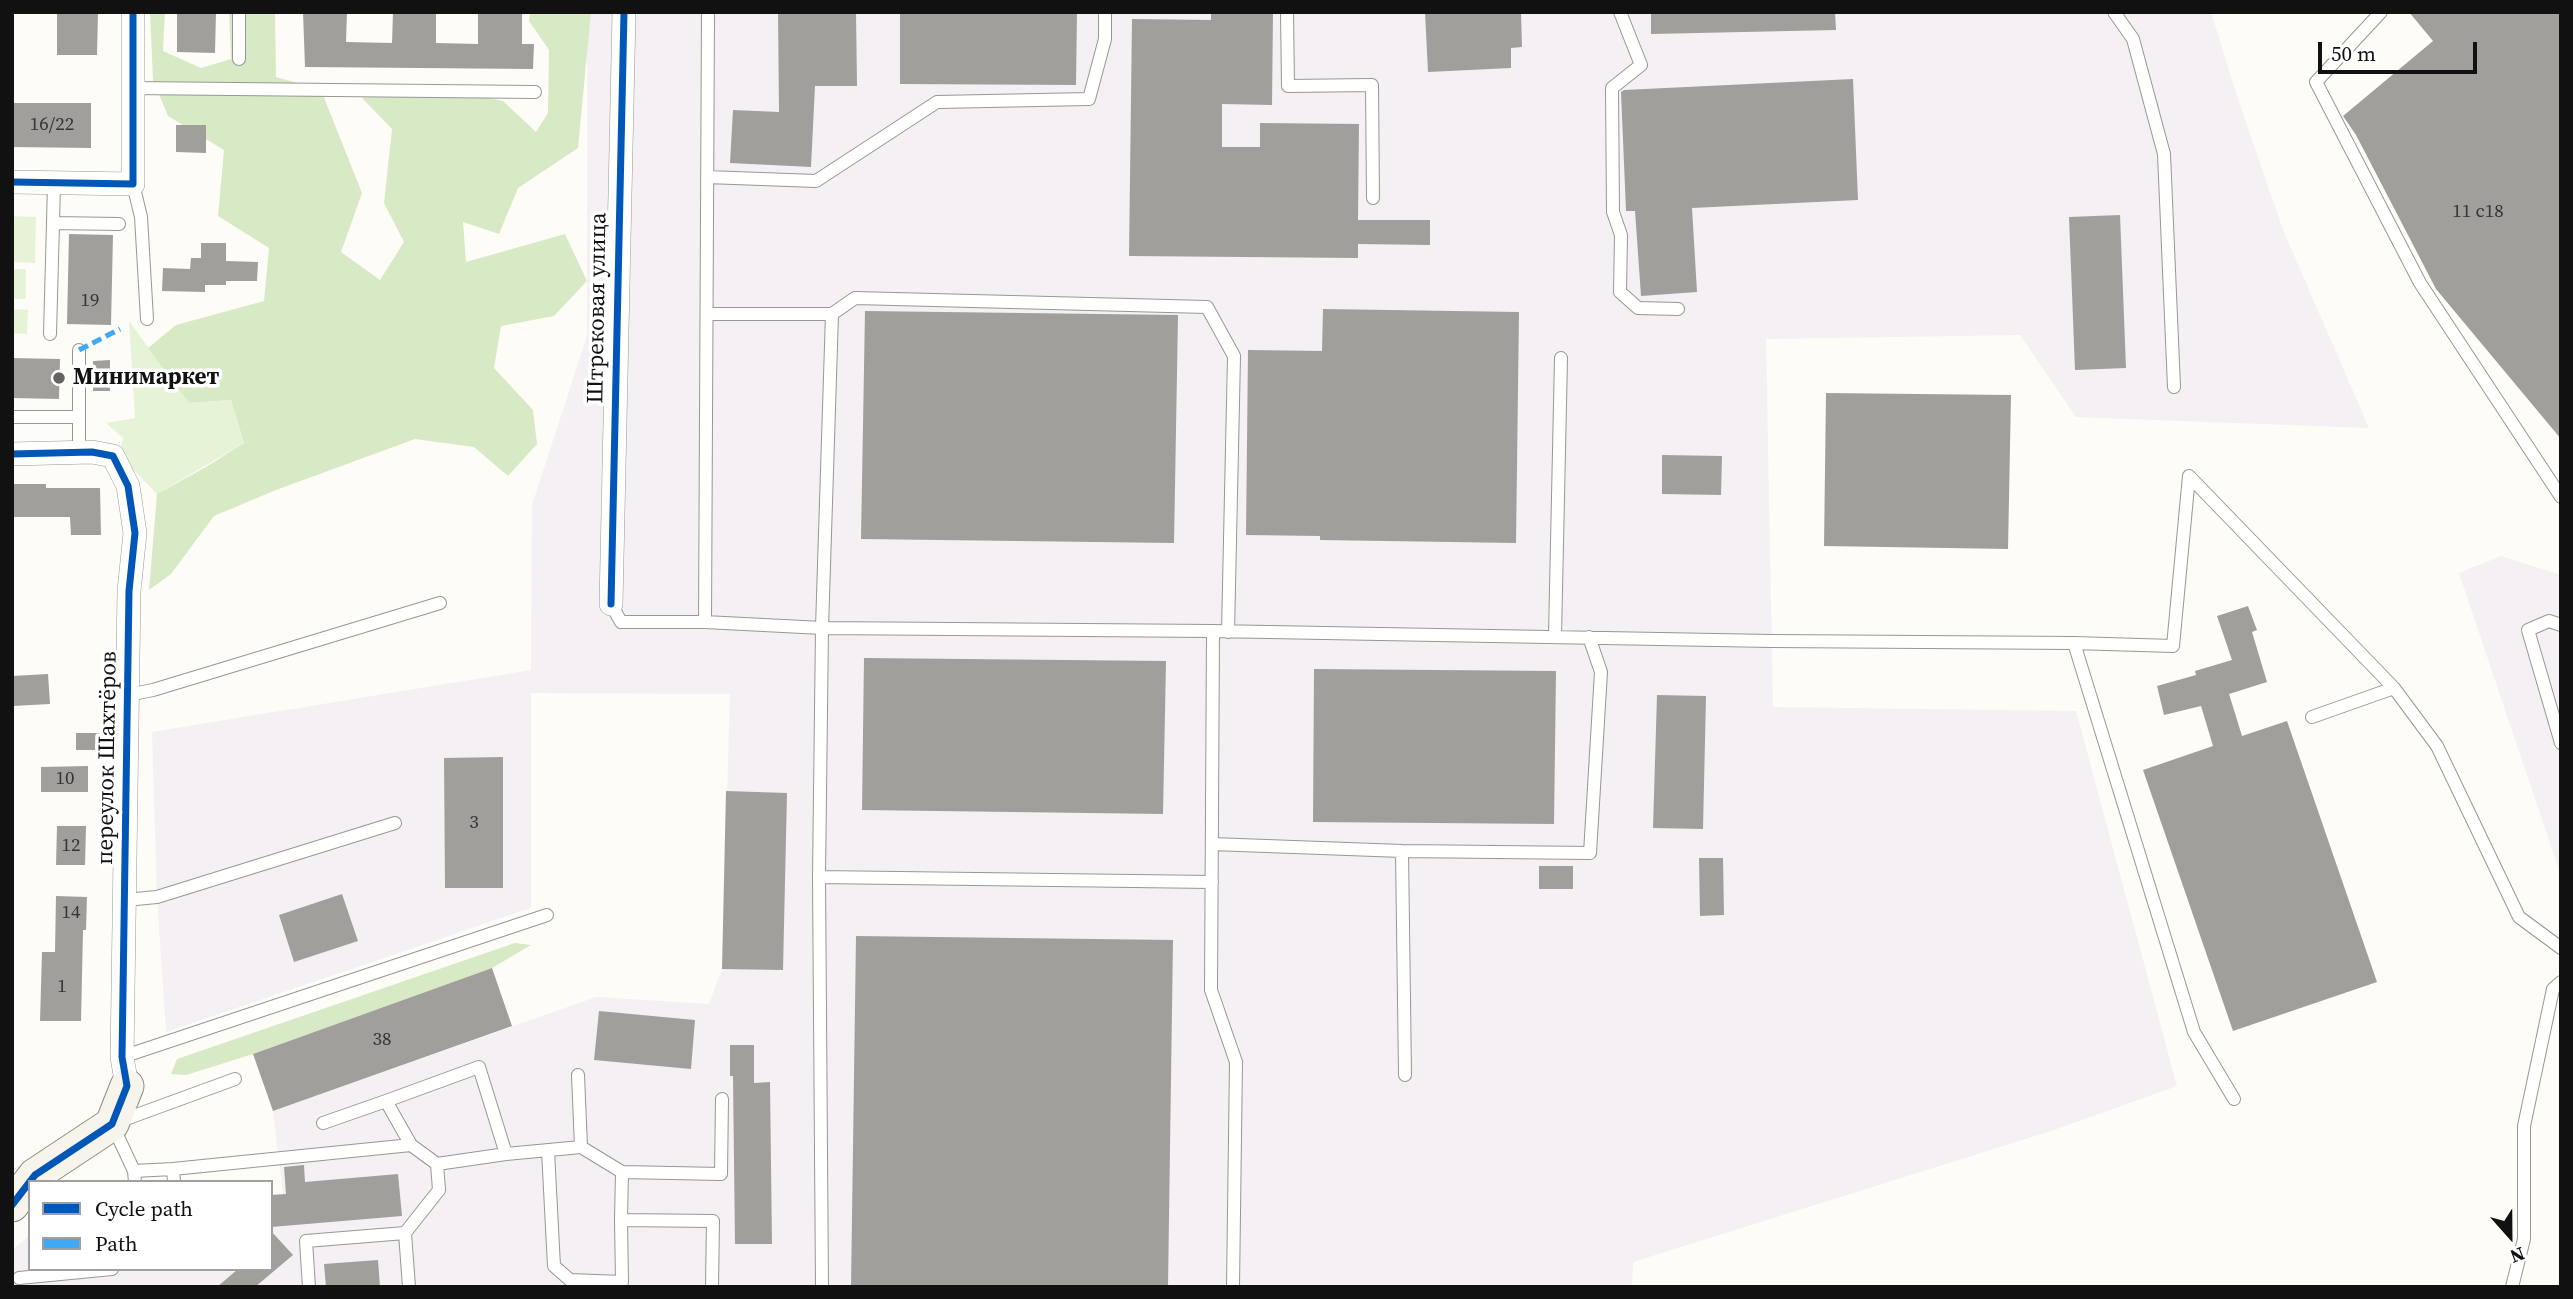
<!DOCTYPE html>
<meta charset="utf-8">
<style>
body{margin:0}
#map{position:relative;width:2573px;height:1299px;overflow:hidden;background:#fdfcf7;font-family:"Source Serif 4",serif}
canvas{display:block}
.frame{position:absolute;inset:0;border:14px solid #111;pointer-events:none}
.legend{position:absolute;left:28px;top:1180px;width:245px;height:91px;box-sizing:border-box;background:#fff;border:2px solid #a0a0a0;margin:0;padding:9px 12px;list-style:none;font-size:21px;color:#111}
.legend li{display:flex;align-items:center;gap:14px;height:35px}
.legend b{width:35px;border:2px solid #a0a0a0}
.north{position:absolute;left:2475px;top:1201px;width:70px;height:70px;-webkit-text-stroke:5px #fff;paint-order:stroke;rotate:159deg;font-size:19px;font-weight:700;line-height:28px;text-align:center;color:#111}
.north::after{content:'';display:block;margin:auto;width:24px;height:32px;background:#111;clip-path:polygon(50% 0,100% 100%,50% 72%,0 100%)}
.scale{position:absolute;left:2318px;top:42px;width:159px;height:32px;box-sizing:border-box;border:4px solid #111;border-top:0;padding-left:9px;font-size:21px;line-height:24px;white-space:nowrap;color:#111;-webkit-text-stroke:5px #fff;paint-order:stroke}
</style>
<div id="map">
<canvas width="2573" height="1299"></canvas>
<div class="frame"></div>
<ul class="legend">
<li><b style="height:9px;background:#0057b8"></b>Cycle path</li>
<li><b style="height:9px;background:#3fa9f5"></b>Path</li>
</ul>
<div class="north">N</div>
<div class="scale">50 m</div>
</div>
<script>
const context = document.querySelector('canvas').getContext('2d');
context.lineJoin = 'round';
function fillPath(path, color) {
  context.fillStyle = color;
  context.fill(path, 'evenodd');
}
function trace(path, color, width, dash) {
  context.strokeStyle = color;
  context.lineWidth = width;
  context.lineCap = dash ? 'butt' : 'round';
  context.setLineDash(dash || []);
  context.stroke(path);
}
function drawText(font, color, halo, rows, align = 'center') {
  context.font = font + ' "Source Serif 4",serif';
  context.lineWidth = 7;
  context.setLineDash([]);
  context.textBaseline = 'middle';
  context.strokeStyle = halo;
  context.fillStyle = color;
  for (const [text, x, y, turn = 0] of rows) {
    context.save();
    context.translate(x, y);
    context.rotate((+turn || 0) * Math.PI / 180);
    context.textAlign = isNaN(turn) ? turn : align;
    if (halo) context.strokeText(text, 0, 0);
    context.fillText(text, 0, 0);
    context.restore();
  }
}
const industrial = new Path2D(`
 M587 12H2211L2237 96 2283 230 2369 428 2076 417 2020 335 1766 339 1773 707 2076 711 2177 1086 2051 1131 1633 1262 1632 1287H12V1250L30 1235V1269H271V1195L283 1194 273 1111 596 997 709 1004 722 969 730 694 531 693V908L166 1032 157 897 152 732 531 670 532 505 587 336Z
 M2501 556 2561 575V876L2459 573Z`);
const green = new Path2D(`
 M12 216 36 217 35 263 12 262Z
 M12 269H26V299H12Z
 M12 309 28 310 27 334 12 333Z
 M129 321 189 403 231 400 244 443 157 494 119 455 123 438 106 423 135 418Z`);
const forest = new Path2D(`
 M150 12H165L163 51 201 68 231 59 229 12H275L276 77 321 90 362 193 341 252 380 280 404 242 384 203 392 129 362 98 442 87 503 101 536 132 548 113 549 50 529 21 530 12H591L578 148 518 188 499 234 463 222 466 262 565 234 587 281 554 316 501 326 494 368 533 410 537 444 508 476 474 447 415 439 276 490 214 516 171 574 149 590 157 494 206 467 244 443 231 400 189 403 148 348 176 325 264 301 269 248 218 216 224 150 168 116 153 80Z
 M515 943 531 945 492 968 253 1054 186 1075 171 1074 177 1059Z`);
const building = new Path2D(`
 M57 12H98L97 55H57Z
 M177 12H216L215 53 177 52Z
 M303 12H347L346 42 392 43 393 12H436V43L478 44V12H522V44H534L533 69 305 67Z
 M778 12H856L857 86H815L811 167 730 163 733 110 779 112Z
 M900 12H1077L1076 85 900 84Z
 M1211 12H1273L1272 105 1222 104V147H1260V123L1359 124 1358 220H1430V245L1358 244V258L1129 256 1132 19 1211 20Z
 M1425 12H1521L1522 47 1511 48V68L1428 72Z
 M1651 12H1835L1836 30 1651 34Z
 M2409 12H2561V439L2436 289 2356 135 2343 116 2433 41Z
 M1853 79 1858 200 1692 208 1697 292 1641 296 1635 211H1626L1621 92 1624 90Z
 M12 103H91V148L12 147Z
 M176 125H206V153L176 152Z
 M2120 215 2126 368 2075 370 2069 217Z
 M69 234 113 235 111 325 67 324Z
 M201 243H226V261L258 262 257 281H226V285H205V292L162 291 163 268 190 269 191 258H201Z
 M1323 309 1519 312 1516 543 1320 540V536L1246 535 1248 350 1322 351Z
 M865 311 1178 315 1174 543 861 539Z
 M12 358 60 359 59 399 12 398Z
 M110 360V391H93V361Z
 M1826 393 2011 395 2008 549 1824 546Z
 M1662 455 1722 456 1721 495 1662 494Z
 M13 484H46V488H100L101 535H71L70 517H13Z
 M2248 606 2257 630 2252 632 2267 682 2229 694 2242 736 2287 721 2377 982 2233 1031 2143 770 2213 746 2201 706 2164 715 2157 686 2196 675 2195 671 2232 660 2217 616Z
 M864 658 1166 661 1163 814 862 810Z
 M1314 669 1556 671 1554 824 1313 822Z
 M48 674 50 704 13 706 12 676Z
 M1657 695 1706 696 1703 829 1653 828Z
 M76 733H101V750H76Z
 M503 757V888H445L444 758Z
 M88 766V792H41V767Z
 M726 791 787 793 783 970 722 969Z
 M57 826H86L85 865H56Z
 M1699 858H1723L1724 915 1700 916Z
 M1539 866H1573V889H1539Z
 M342 894 358 941 294 962 279 915Z
 M56 896 87 897 86 930H83L81 1021H40L42 952H55Z
 M856 936 1173 940 1168 1287H851Z
 M492 968 512 1026 273 1111 253 1054Z
 M599 1011 695 1020 691 1069 594 1060Z
 M730 1045H754V1083L770 1082 772 1244H735L733 1076H730Z
 M304 1165 305 1182 398 1174 402 1216 271 1227V1195L286 1194 284 1167Z
 M271 1231 293 1255 255 1287H217L238 1269H271Z
 M378 1260 380 1287H326L324 1264Z`);
const lane = new Path2D(`
 M1287 12 1288 86 1372 85 1373 198
 M1620 12 1641 65 1612 88 1613 212 1621 235 1620 292 1638 308 1678 309
 M2114 12 2133 39 2164 154 2174 387
 M2381 12 2316 82 2420 283 2561 497
 M239 59V12
 M133 88 535 92
 M707 177 816 181 937 102 1089 99 1105 39V12
 M54 183 53 223 119 224
 M133 184 141 217 147 319
 M707 314H832L822 628 819 877 822 1287
 M832 314 855 298 1207 307 1234 356 1228 632
 M50 334 53 223
 M79 350V453
 M12 417H79
 M611 604 621 622H705L822 628 1213 631 1771 641 2074 643
 M705 622 708 12
 M2561 625 2549 621 2528 630 2561 743
 M1213 631 1211 990 1236 1062 1233 1287
 M1555 636 1561 358
 M128 695 153 690 440 603
 M2312 717 2394 688
 M1212 844 1402 851 1590 853 1601 672 1589 637
 M1402 851 1405 1075
 M819 877 1212 882
 M125 900 157 897 395 823
 M122 1057 547 915
 M2234 1099 2194 1032 2074 643 2173 646 2189 476 2394 688 2437 746 2519 917 2561 948
 M386 1101 479 1067 506 1154 581 1147 578 1075
 M323 1123 386 1101 411 1145 437 1164 439 1190 405 1233
 M581 1147 622 1172
 M548 1151 554 1266 570 1280 622 1282 621 1220
 M437 1164 506 1154
 M173 1169 411 1145
 M134 1171 173 1169 174 1182
 M135 1182 134 1171 112 1124 235 1079
 M19 1278 112 1269
 M309 1287 306 1241 405 1233 409 1287
 M712 1287 713 1221 621 1220 622 1172 721 1174 722 1099
 M2512 1287 2524 1239V1126L2553 989 2561 982`);
const street = new Path2D(`
 M12 182 133 184V12
 M12 454 92 452 113 456 128 486 135 533 129 591 122 1057 127 1086
 M611 604 624 12`);
const secondary = new Path2D(`
 M12 1205 35 1175 112 1124 127 1086`);
const quiet = new Path2D(`
 M79 350 120 329`);
const cycleway = new Path2D(`
 M12 182 133 184V12
 M12 454 92 452 113 456 128 486 135 533 129 591 122 1057 127 1086 112 1124 35 1175 12 1205
 M611 604 624 12`);
const markers = [
 [59,378,7,"#646362"]
];
const numberNames = [
 ["16/22",52,125],
 ["11 с18",2478,212],
 ["19",90,301],
 ["10",65,779],
 ["3",474,823],
 ["12",71,846],
 ["14",71,913],
 ["1",62,987],
 ["38",382,1040]
];
const streetNames = [
 ["Штрековая улица",598,308,-89],
 ["переулок Шахтёров",108,758,-89]
];
const poiNames = [
 ["Минимаркет",73,378]
];
fillPath(industrial, '#f5f0f3');
fillPath(green, '#e7f3d7');
fillPath(forest, '#d8eac5');
fillPath(building, '#a19f9c');
trace(lane, '#979795', 14);
trace(street, '#979795', 24);
trace(secondary, '#8e8d8b', 35);
trace(lane, '#fffffe', 12);
trace(street, '#fffffe', 23);
trace(secondary, '#f6f4eb', 33);
trace(quiet, '#3fa9f5', 5, [10, 5]);
trace(cycleway, '#0057b8', 7);
for (const [x, y, r, color] of markers) {
  const dot = new Path2D();
  dot.arc(x, y, r, 0, 2 * Math.PI);
  context.fillStyle = color;
  context.fill(dot);
  trace(dot, '#fff', 2.5);
}
drawText('19px', '#353434', null, numberNames);
drawText('23px', '#111', '#fff', streetNames);
drawText('bold 23px', '#111', '#fff', poiNames, 'left');
</script>
